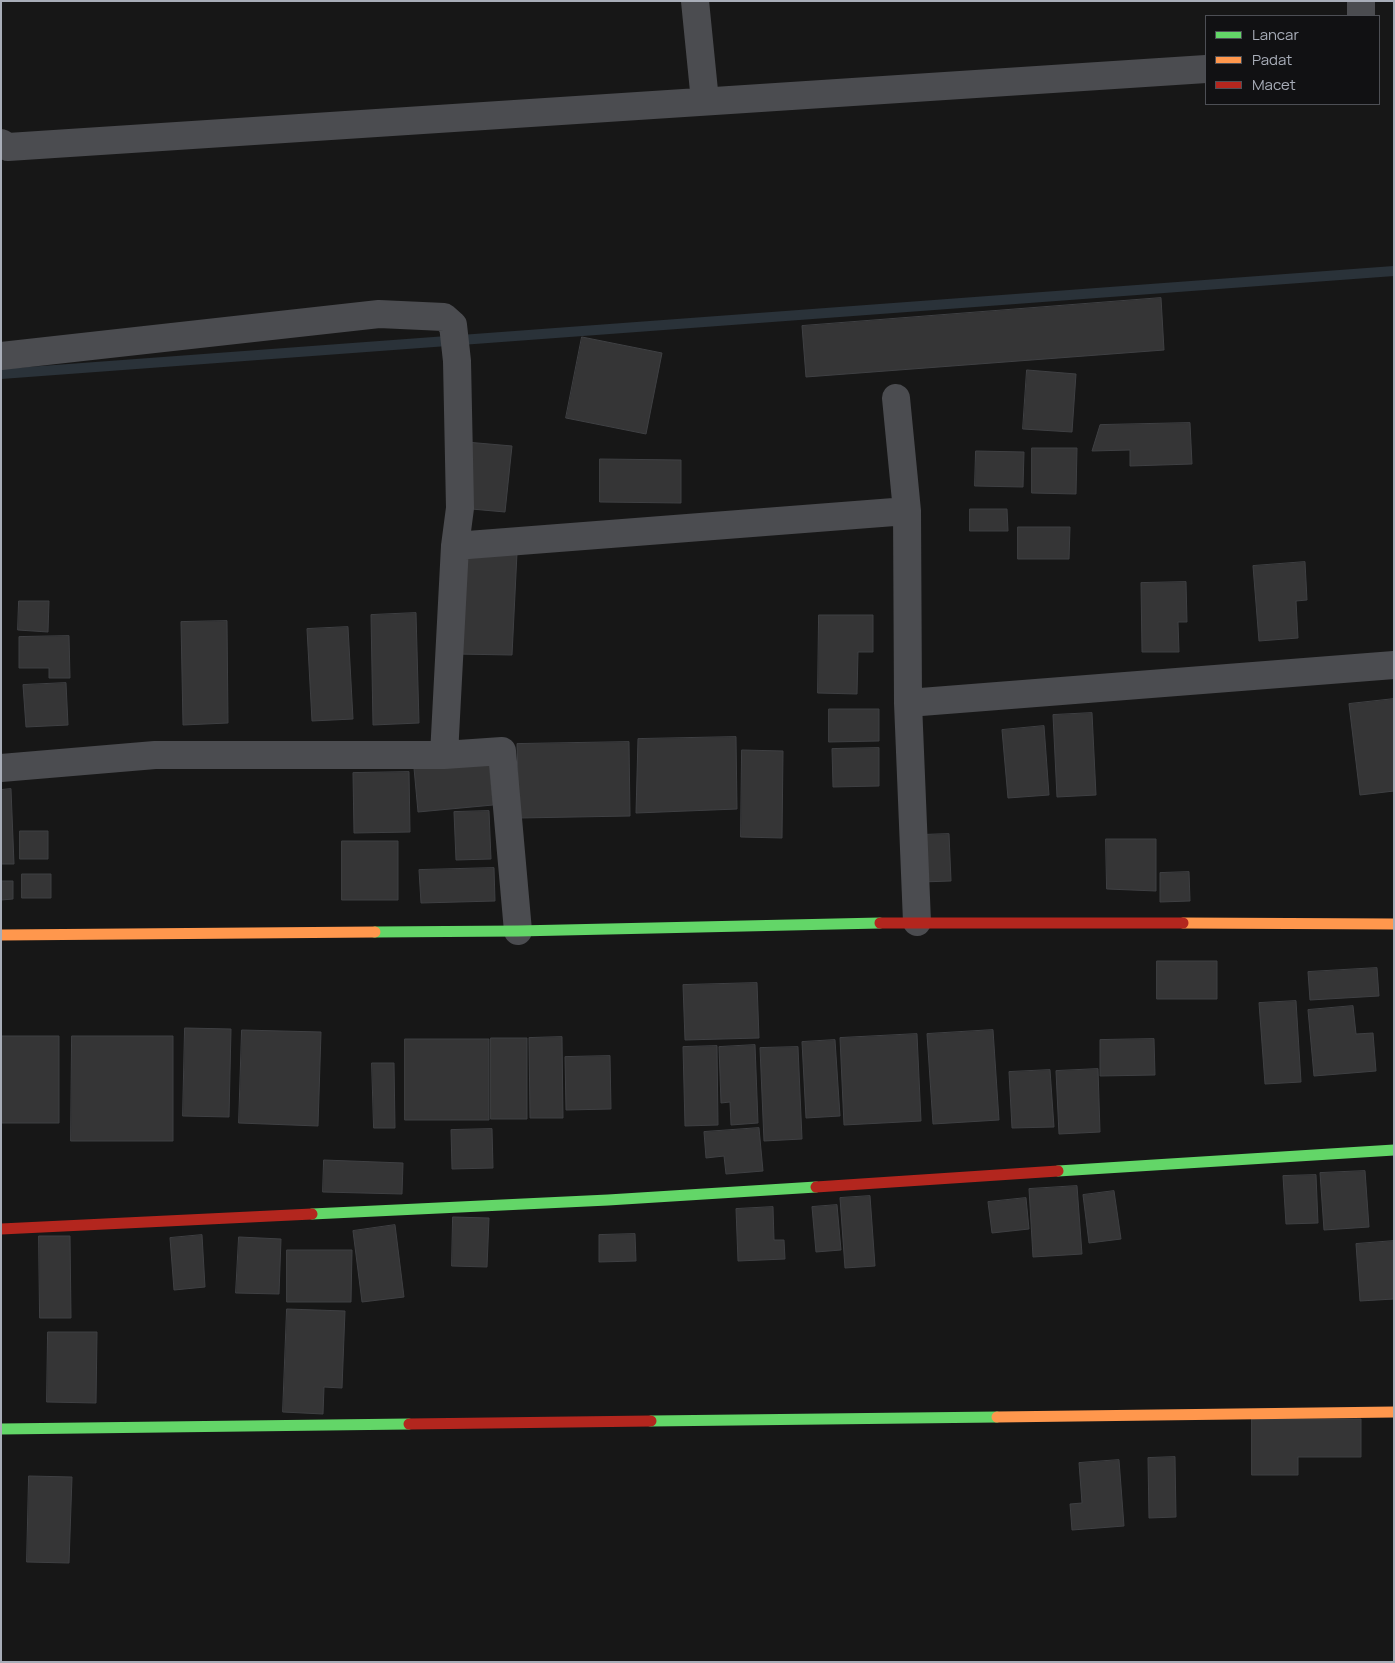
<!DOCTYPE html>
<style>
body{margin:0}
#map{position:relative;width:1395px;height:1663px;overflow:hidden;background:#171717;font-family:Manrope,sans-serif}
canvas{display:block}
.frame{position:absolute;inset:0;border:2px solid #a8adb8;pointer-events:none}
.legend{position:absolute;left:1205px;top:15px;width:175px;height:90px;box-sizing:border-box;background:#111113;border:1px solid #4d4f55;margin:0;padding:6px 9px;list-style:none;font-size:15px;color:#a8adb8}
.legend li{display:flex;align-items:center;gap:10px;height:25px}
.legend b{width:25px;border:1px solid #4d4f55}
</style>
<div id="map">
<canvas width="1395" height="1663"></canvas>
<div class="frame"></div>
<ul class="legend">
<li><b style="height:6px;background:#63d668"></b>Lancar</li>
<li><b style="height:6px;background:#ff974d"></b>Padat</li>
<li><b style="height:6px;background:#b3261e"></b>Macet</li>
</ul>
</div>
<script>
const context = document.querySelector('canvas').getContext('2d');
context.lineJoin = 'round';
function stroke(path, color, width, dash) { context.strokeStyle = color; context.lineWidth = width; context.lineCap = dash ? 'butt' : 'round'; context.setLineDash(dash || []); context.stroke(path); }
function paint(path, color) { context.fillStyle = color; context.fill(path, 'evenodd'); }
stroke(new Path2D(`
 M1,374L1394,271`), '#2a3239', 10);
const building = new Path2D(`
 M1161,298L1164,350L806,377L802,326Z
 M582,337L662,353L646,434L566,418Z
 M1027,370L1076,374L1072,432L1023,429Z
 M1190,423L1192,464L1130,466V450L1092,451L1100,425Z
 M466,442L512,446L505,512L460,508Z
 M1032,448H1077L1076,494L1032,493Z
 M976,451L1024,452L1023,487L975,486Z
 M600,459L681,460V503L600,502Z
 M970,509H1007L1008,531H970Z
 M1018,527H1070L1069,559H1018Z
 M456,553H517L512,655L455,654Z
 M1305,562L1307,600L1296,601L1298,638L1259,641L1253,566Z
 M1186,582L1187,622H1178L1179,652H1142L1141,583Z
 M19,601H49L48,632L18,630Z
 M416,613L419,723L373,725L371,615Z
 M819,615H873V652H858L857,694L818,693Z
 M227,621L228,723L183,725L181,622Z
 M348,627L353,719L312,721L307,629Z
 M69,636L70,678H49V668H19V637Z
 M66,683L68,725L26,727L23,685Z
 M1394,699V791L1360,795L1349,704Z
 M829,709H879V741L829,742Z
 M1092,713L1096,795L1057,797L1053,715Z
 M1044,726L1049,795L1008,798L1002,730Z
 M736,737L737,809L636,813L638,739Z
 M629,742L630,816L519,818L517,744Z
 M879,748V786L833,787L832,749Z
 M742,750L783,751L782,838L741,837Z
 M489,761L493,805L418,812L414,768Z
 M409,772L410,832L354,833L353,773Z
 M11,789L14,864H1V790Z
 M489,811L491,859L456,860L454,812Z
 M20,831H48V859H20Z
 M949,834L951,881L921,882L920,835Z
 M1106,839H1156V891L1107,889Z
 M342,841H398V900H342Z
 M494,868L495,901L421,903L419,870Z
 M1189,872L1190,901L1160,902V873Z
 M22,874H51V898H22Z
 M1,881H13V899L1,900Z
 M1157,961H1217V999H1157Z
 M1377,968L1379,996L1310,1000L1308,972Z
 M757,983L759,1038L685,1040L683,985Z
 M1296,1001L1301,1082L1265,1084L1259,1003Z
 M1353,1006L1356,1034L1373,1033L1376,1071L1314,1076L1308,1010Z
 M185,1028L231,1029L229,1117L183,1116Z
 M242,1030L321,1032L318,1126L239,1123Z
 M993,1030L999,1120L933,1124L927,1034Z
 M917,1034L921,1121L844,1125L840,1038Z
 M1,1036H59V1123H1Z
 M72,1036H173V1141H71Z
 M562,1037L563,1118H530L529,1038Z
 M491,1038H527V1119H491Z
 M405,1039H489V1120H405Z
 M1154,1039L1155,1075L1100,1076V1040Z
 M835,1040L840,1116L806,1118L802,1042Z
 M755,1045L758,1123L731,1125L730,1102L721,1103L719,1047Z
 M717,1046L718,1125L685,1126L683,1047Z
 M798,1047L802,1139L764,1141L760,1048Z
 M610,1056L611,1109L566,1110L565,1057Z
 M372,1063H394L395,1128H374Z
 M1098,1069L1100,1132L1059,1134L1056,1071Z
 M1050,1070L1054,1127L1012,1128L1009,1072Z
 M759,1128L763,1171L726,1174L724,1156L706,1158L704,1132Z
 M492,1129L493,1168L452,1169L451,1130Z
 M324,1160L403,1163L402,1194L323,1192Z
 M1365,1171L1369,1227L1324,1230L1320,1173Z
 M1316,1175L1318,1223L1286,1224L1283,1176Z
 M1077,1186L1082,1254L1033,1257L1029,1189Z
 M1114,1191L1121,1239L1089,1243L1083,1195Z
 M870,1196L875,1266L845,1268L840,1198Z
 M1026,1198L1029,1229L992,1233L988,1202Z
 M837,1205L841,1250L816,1252L812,1207Z
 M773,1207L774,1240H784L785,1259L738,1261L736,1209Z
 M453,1217L489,1218L487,1267L452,1266Z
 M395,1225L404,1297L362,1302L353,1231Z
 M635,1234L636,1261L599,1262V1235Z
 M202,1235L205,1287L174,1290L170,1238Z
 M39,1236H70L71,1318H40Z
 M239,1237L281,1239L279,1294L236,1293Z
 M1394,1241V1299L1360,1301L1356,1244Z
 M287,1250H352L351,1302H287Z
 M287,1309L345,1311L342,1388L324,1387L323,1414L283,1412Z
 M48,1332H97L96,1403L47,1402Z
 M1252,1419H1361V1457H1298V1475H1252Z
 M1175,1457L1176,1517L1149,1518L1148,1458Z
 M1119,1460L1124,1526L1072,1530L1070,1504L1082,1503L1079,1463Z
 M29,1476L72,1477L69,1563L27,1562Z`);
paint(building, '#353536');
stroke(building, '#3f4043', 1);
stroke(new Path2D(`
 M695,1L705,101
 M1361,16V1
 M1,143L8,147L1206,69
 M1,356L379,314L444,317L453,325L457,361L460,508L455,546L444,755
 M907,511L908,703L917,922
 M455,546L907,511L896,398
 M908,703L1394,665
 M1,768L155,755H444L502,751L518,931`), '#4b4c50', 28);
stroke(new Path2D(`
 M375,932L518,931L880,923
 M1058,1171L1394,1150
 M312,1214L608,1200L816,1187
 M651,1421L997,1417
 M1,1429L409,1424`), '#63d668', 11);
stroke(new Path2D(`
 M1183,923L1394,924
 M1,935L375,932
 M997,1417L1394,1412`), '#ff974d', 11);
stroke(new Path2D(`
 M880,923H1183
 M816,1187L1058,1171
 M1,1229L312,1214
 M409,1424L651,1421`), '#b3261e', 11);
</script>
